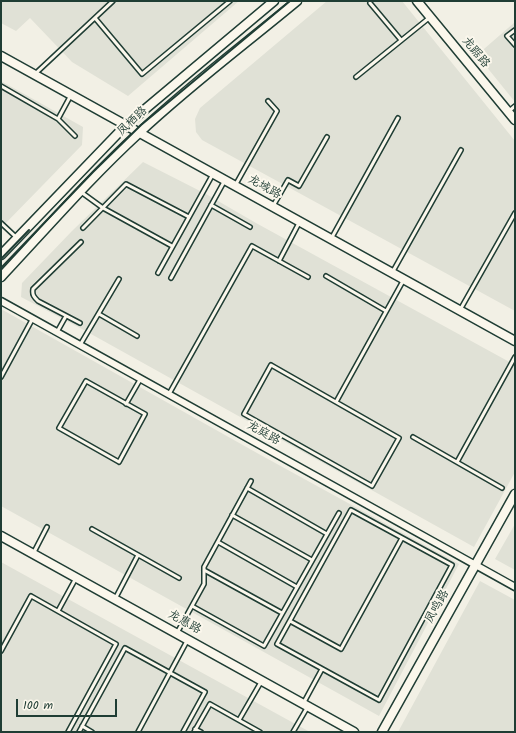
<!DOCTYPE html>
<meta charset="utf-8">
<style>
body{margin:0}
#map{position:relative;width:516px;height:733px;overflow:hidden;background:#f2f0e5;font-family:Kalam,sans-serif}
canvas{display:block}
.frame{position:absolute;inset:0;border:2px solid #1f3d34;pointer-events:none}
.scale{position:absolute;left:16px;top:699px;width:101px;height:18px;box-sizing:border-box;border:2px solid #1f3d34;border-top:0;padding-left:5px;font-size:12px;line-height:14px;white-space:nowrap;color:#1f3d34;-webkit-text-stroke:3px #fbf7ec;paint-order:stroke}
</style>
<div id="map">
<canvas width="516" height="733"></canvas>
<div class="frame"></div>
<div class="scale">100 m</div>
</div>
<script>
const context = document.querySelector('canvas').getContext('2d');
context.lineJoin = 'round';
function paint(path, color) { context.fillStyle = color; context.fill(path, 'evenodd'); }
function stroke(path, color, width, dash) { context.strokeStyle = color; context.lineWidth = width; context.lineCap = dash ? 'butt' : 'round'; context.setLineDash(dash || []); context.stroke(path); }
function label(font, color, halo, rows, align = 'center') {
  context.font = font + ' Kalam,"LXGW WenKai TC",sans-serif'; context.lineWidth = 4; context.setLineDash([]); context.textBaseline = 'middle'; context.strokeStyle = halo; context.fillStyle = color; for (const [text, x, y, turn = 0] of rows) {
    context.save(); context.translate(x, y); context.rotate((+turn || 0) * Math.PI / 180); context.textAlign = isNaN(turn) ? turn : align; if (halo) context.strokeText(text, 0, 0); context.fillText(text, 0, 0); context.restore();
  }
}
paint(new Path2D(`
 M1,1H239L128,96L72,62L30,18L16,31L1,23Z
 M327,1H402L515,141V311L202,140L196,132L195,119L200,108Z
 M515,22V102L477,55Z
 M1,81L83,127L82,145L1,228Z
 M143,162L206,194L256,223L515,365V472L474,547L82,329L21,297L22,283L72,231Z
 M1,309L257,453L459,564L379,716L1,506Z
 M515,524V570L495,559Z
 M1,562L126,631L310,732H1Z
 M480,581L515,600V732H398Z`), '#e0e1d6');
const lane = new Path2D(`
 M370,3L401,40
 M95,18L142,74L230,1
 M515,30L507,36L515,45
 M36,73L113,1
 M356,77L429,18
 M1,86L58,119L75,136
 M509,111L515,106
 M58,119L71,95
 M236,184L277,111L268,101
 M81,192L103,208L172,246
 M211,205L250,227
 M273,206L288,180L299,186L327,137
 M1,223L17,238
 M83,228L126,184L189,217
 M331,239L398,118
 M279,261L299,223
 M158,273L213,174
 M392,273L461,150
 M326,276L386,311
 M171,278L225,180
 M460,310L515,213
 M99,314L137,336
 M80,323L38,301C34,297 32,295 33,289L81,242
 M57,332L66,316
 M80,345L119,279
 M271,365L399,438L372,486L244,414Z
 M1,377L33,318
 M86,381L145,414L119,462L59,428Z
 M169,394L252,246L308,277
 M336,402L403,281
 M126,404L141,378
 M413,437L502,488
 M457,462L515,357
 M247,488L327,534
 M351,510L452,565L379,700L277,644Z
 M232,515L312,560
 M92,529L179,578
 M218,542L297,587
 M33,554L47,527
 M204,570L282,613
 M115,599L138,555
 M192,606L264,646L339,513
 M58,611L76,578
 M290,621L341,649L402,538
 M177,633L204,584V567L251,481
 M1,651L31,596L116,644L68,732
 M303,704L322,669
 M239,720L261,682
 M82,726L92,732
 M195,729L201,732
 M79,732L125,648L205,692L183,732
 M138,732L187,641
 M194,732L210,704L260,732
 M293,732L307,708`);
const street = new Path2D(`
 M1,301L515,587`);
const secondary = new Path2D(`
 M417,1L515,120
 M1,56L515,341
 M1,255L125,126L274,1
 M1,277C46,229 90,178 139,133C189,86 244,45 297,1
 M1,536L354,732
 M382,732L515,494`);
stroke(lane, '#1f3d34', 6);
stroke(street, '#1f3d34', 9);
stroke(secondary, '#1f3d34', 11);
stroke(lane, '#fbf7ec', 3);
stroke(street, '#fbf7ec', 6);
stroke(secondary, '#fbf7ec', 8);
stroke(new Path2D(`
 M1,259L29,230
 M1,268L93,172L141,125L290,1`), '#1f3d34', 2);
label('12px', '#1f3d34', '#fbf7ec', [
 ["龙踞路",475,53,50],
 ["凤栖路",133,122,-43],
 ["龙域路",264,188,29],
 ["龙庭路",263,434,29],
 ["凤鸣路",438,607,-61],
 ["龙惠路",184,623,29]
]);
</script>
